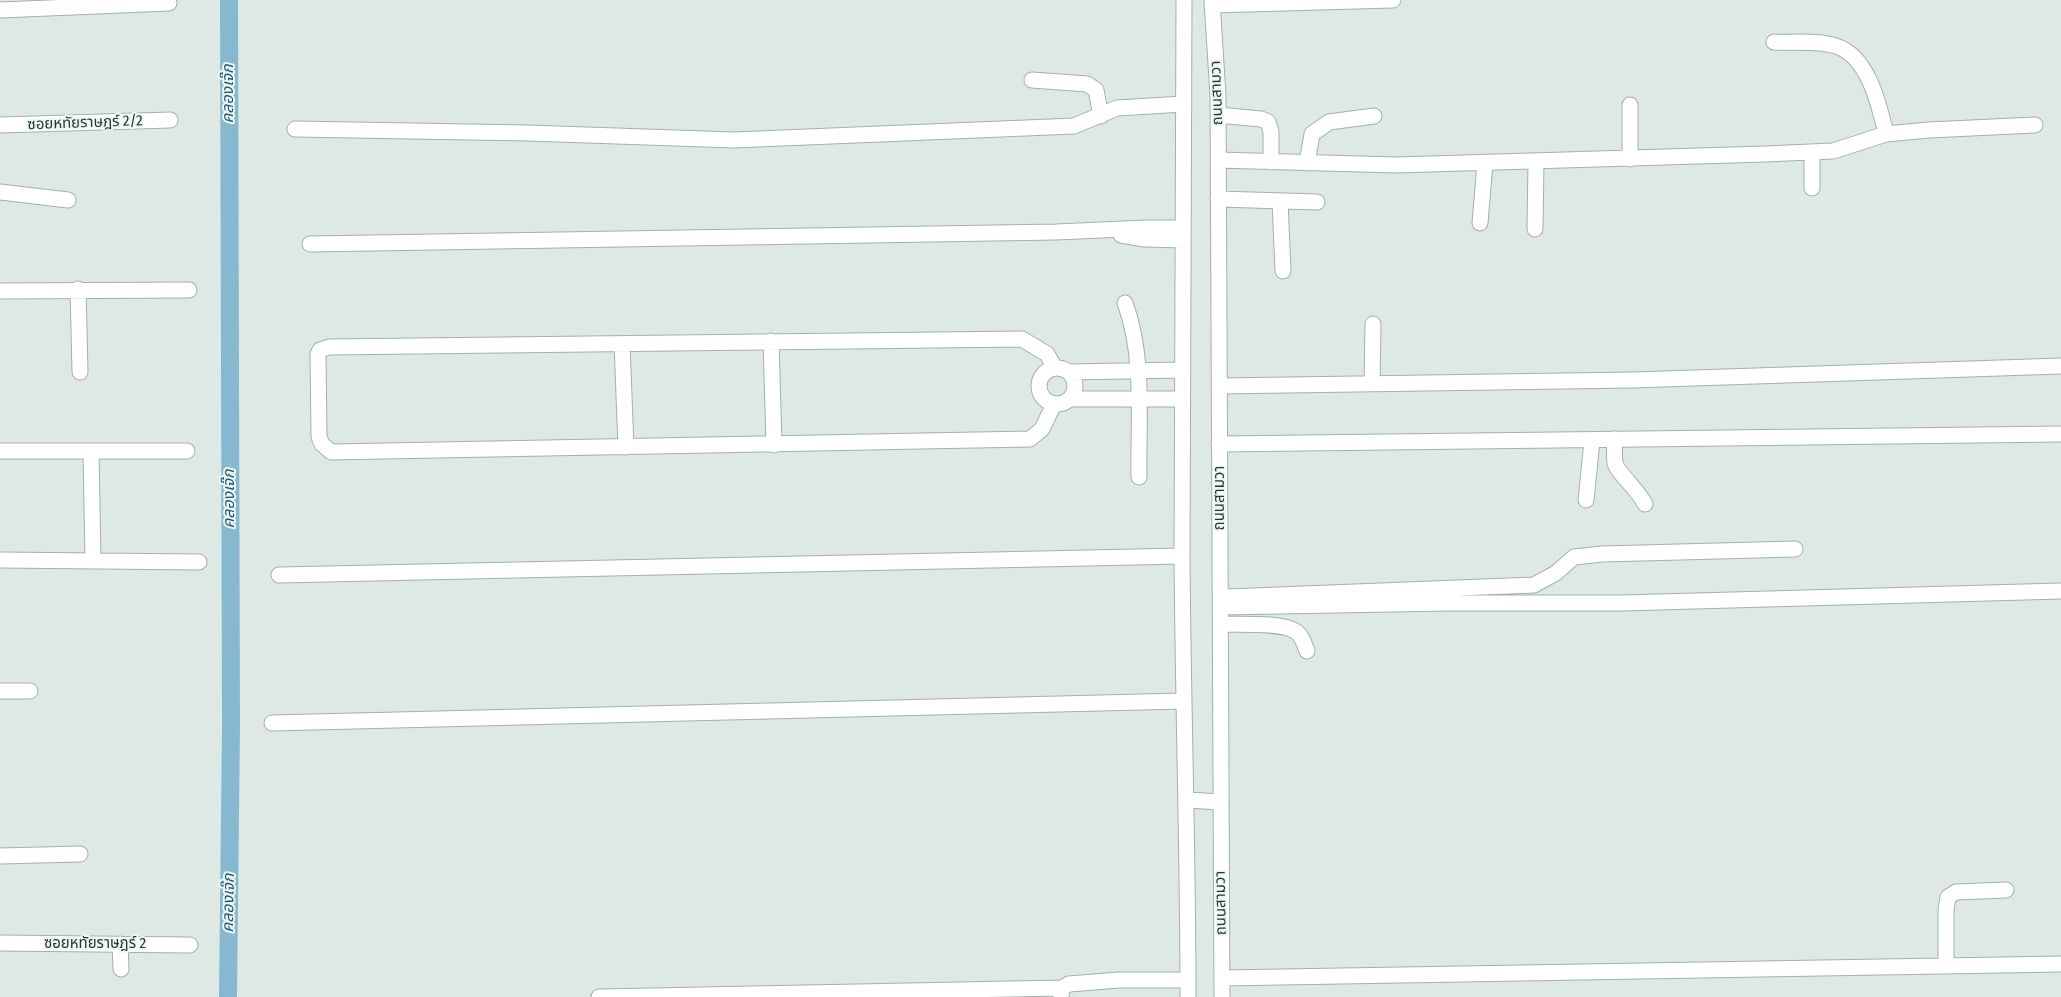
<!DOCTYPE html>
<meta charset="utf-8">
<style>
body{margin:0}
canvas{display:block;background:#dee9e6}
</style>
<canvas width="2061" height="997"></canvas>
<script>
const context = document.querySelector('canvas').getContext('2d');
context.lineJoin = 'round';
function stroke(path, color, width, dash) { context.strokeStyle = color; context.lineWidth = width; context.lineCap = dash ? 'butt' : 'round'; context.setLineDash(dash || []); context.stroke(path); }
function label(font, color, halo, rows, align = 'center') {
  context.font = font + ' "Fira Sans Condensed","Noto Sans Thai",sans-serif'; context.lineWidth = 4; context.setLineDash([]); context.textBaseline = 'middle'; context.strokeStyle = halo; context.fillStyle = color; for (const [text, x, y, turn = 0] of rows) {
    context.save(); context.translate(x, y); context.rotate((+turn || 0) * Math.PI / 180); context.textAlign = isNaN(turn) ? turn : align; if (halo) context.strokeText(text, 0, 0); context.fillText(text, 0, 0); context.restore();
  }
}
stroke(new Path2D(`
 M228,997L231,725L229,0`), '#86b9cf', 18);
const minor = new Path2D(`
 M1184,0C1185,185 1181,371 1182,556C1183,703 1188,850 1188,997
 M1212,0L1218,96L1222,997
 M1212,5L1393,0
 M0,10L169,3
 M1774,42C1793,43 1818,40 1836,46C1868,56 1879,104 1886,134
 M1032,80L1087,84L1096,90L1101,116
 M1630,105V159
 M1218,115L1261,119L1268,122L1271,132V162
 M0,125L170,120
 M295,129L528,133L734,140L1074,126L1117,108L1184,104
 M1812,152V188
 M1218,160L1396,165L1765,154L1833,151L1886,134L1929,130L2035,125
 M1307,163L1312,134L1329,122L1374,116
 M0,192L68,200
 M1218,199L1317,202
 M1280,201L1283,271
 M1480,223L1485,163
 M1535,229L1536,162
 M1121,235L1145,239L1183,240
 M310,244L1056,232L1146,228H1183
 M78,289L80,372
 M0,291L189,290
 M1125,303C1145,357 1138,421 1139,477
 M771,341L774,445
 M622,344L626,447
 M1039 386a18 18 0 1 1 36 0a18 18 0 1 1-36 0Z
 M1069,372L1182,370
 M1372,384L1373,324
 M1219,386L1633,380L2061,366
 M1070,399H1182
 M1054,404L1042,429L1030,439L331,452L322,444L319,437L318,354L320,350L329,347L1022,339L1047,354L1055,368
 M1614,439C1615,447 1614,455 1615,463C1617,472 1639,491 1645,504
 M1219,444L2061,434
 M0,451H187
 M91,451L93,561
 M1586,500L1592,441
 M0,560L199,562
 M279,575L1182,556
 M1227,597L1534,585L1556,573L1574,557L1602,554L1795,549
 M1221,607L1450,603H1622L2061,591
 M1221,624C1239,625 1280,622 1295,631C1302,635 1304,643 1307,651
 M0,691H30
 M272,723L1183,701
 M1188,800L1220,802
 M0,856L80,854
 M0,943L190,945
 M120,944L121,969
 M1946,966V910L1948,897L1956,892L2006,890
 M1222,978L2061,964
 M599,997L1062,988
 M1061,997L1062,988L1069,984L1119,980H1188`);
stroke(minor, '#a1b1ae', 17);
stroke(minor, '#fff', 15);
label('15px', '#203936', '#eef6f3', [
 ["ถนนสามวา",1217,93,-92],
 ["ซอยหทัยราษฎร์ 2/2",85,123,-2],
 ["ถนนสามวา",1220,498,-90],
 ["ถนนสามวา",1221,903,-91],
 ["ซอยหทัยราษฎร์ 2",95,944]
]);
label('italic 16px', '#1c5773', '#eef6f3', [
 ["คลองเจ๊ก",229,94,-90],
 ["คลองเจ๊ก",230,499,-90],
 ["คลองเจ๊ก",229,903,-89]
]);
</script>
